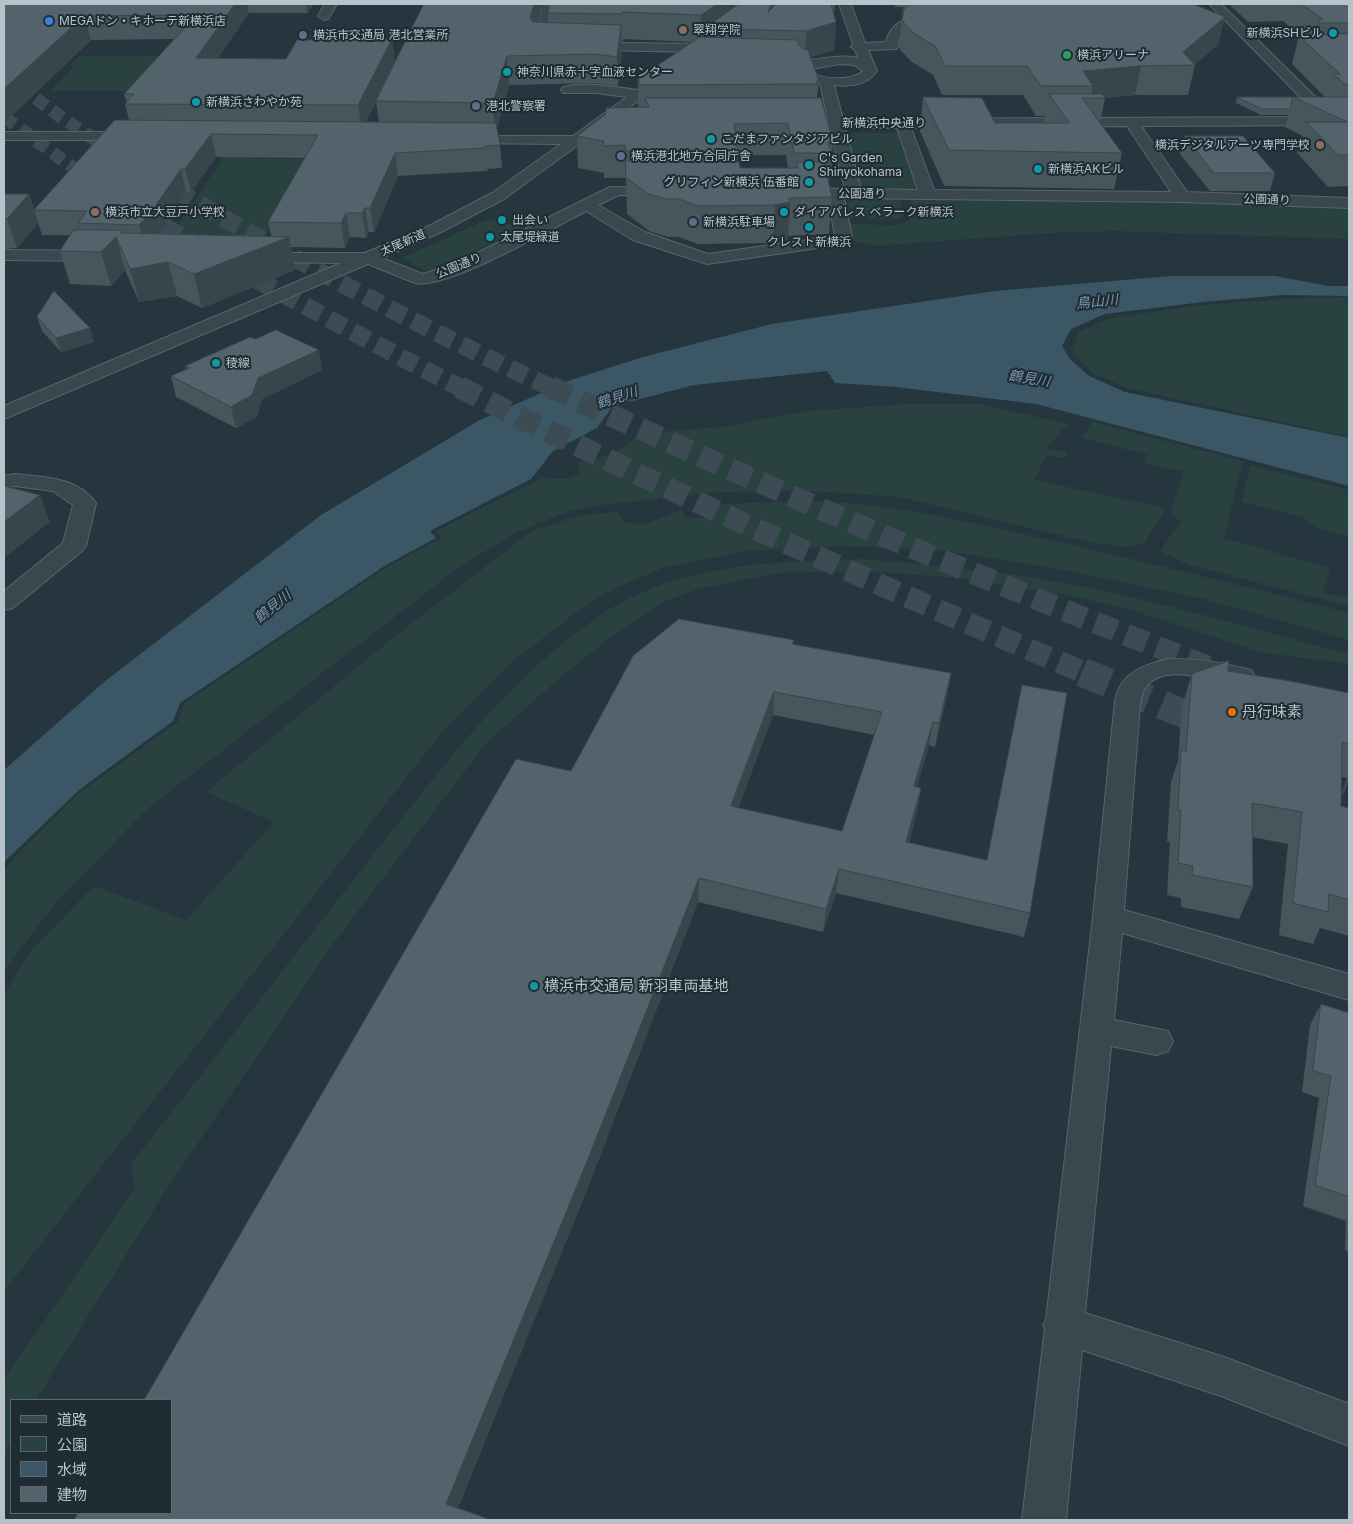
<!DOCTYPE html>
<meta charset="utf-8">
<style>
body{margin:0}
#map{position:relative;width:1353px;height:1524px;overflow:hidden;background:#26363f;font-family:Inter,"Noto Sans JP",sans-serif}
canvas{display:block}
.frame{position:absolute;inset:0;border:5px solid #b7c2ca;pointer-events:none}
.legend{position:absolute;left:10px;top:1399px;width:162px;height:115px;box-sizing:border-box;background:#1f2c34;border:1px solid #5c6870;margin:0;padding:6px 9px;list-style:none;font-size:15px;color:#b7c2ca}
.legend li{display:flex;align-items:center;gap:10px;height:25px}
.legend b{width:25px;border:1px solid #5c6870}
</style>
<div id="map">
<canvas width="1353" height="1524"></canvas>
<div class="frame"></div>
<ul class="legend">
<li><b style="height:6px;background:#3a474f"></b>道路</li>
<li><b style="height:14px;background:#29423f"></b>公園</li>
<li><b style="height:14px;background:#3b5665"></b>水域</li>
<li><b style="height:14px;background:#52636c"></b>建物</li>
</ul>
</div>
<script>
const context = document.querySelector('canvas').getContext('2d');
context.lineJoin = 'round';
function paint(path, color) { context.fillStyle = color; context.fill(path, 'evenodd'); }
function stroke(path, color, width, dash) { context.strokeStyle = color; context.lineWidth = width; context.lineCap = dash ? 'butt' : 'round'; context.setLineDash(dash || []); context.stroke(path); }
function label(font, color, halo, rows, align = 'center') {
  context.font = font + ' Inter,"Noto Sans JP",sans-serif'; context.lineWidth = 4; context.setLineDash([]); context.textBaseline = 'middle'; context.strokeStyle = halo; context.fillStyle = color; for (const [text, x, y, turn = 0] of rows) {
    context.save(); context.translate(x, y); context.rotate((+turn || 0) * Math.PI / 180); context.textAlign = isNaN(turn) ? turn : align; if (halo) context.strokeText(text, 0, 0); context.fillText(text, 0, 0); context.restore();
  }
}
paint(new Path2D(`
 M79,56H162L142,91H50L73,68L69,66Z
 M845,133H899L917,188L906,190L861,188Z
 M242,143L252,159H328L287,194L257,252H161L222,159V144Z
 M847,197L895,198L901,201L902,216L898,219L851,218Z
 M910,199L1208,202L1349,207V239L1113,231L1051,233L873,246L853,241L849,224L894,225L905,223L913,215Z
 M489,219L524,227L439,270H424L402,258Z
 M1349,297V437L1127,388L1094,374L1072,353L1079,332L1107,319L1192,306L1280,299Z
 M908,404H980L1068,424L1046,448L1067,452L1065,458L1046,456L1034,480L1166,508L1144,544L1124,547L1089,542L899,497L813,491L720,492L593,506L564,513L517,532L459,567L146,810L56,903L4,970V869L10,862L78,794L178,722L185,703L390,565L442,538L436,531L542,478L568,479L580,473L578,463L613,454L634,439L668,431L721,427L807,411Z
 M1092,422L1243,461L1224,538L1330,568L1323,593L1349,598V606L1189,565L1160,551L1181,521L1170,514L1184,472L1144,463L1148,455L1082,438Z
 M1250,465L1349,490V536L1318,529L1305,518L1242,502Z
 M811,501C886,503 959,520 1032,536C1138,560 1244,586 1349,613V640L1204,599L1058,569L946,551L841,546L748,551L662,568L616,588L590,602L513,661L442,732L4,1291V995L29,953L94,886L186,920L274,822L206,792L395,636L532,531L581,515L618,512L624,522L643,525L682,510L685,518H705L719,504Z
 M863,559C932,565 1002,571 1070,584C1164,602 1257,630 1349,654V664L1260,652L1131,610L1067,595L959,578L866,571L779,573L701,588L664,602L607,640L560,678L487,742L329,949L163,1195L36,1400H11V1441L4,1453V1380L135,1188L131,1164C210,1064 288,964 366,864C427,787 485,707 562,644C579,631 596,617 615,606C690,563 779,561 863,559Z`), '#29423f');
paint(new Path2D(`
 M1171,276H1275L1328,286H1349V296L1283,295L1203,302L1105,314L1071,329L1062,346L1070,359L1089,376L1125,392L1349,438V486L1036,404L896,387L835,383L827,371L694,385L613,406L597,428L553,451L531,479L430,531L436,538L386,565L180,703L173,721L79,790L4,862V770L104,682L321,515L478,421L568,381L643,357L772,324L995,291Z`), '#3b5665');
stroke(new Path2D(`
 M4,74L62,118L115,153
 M4,117L75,169`), '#3c4b54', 13, [13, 7]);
stroke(new Path2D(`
 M73,168C140,214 210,254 281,293C341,325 400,358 461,388
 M153,177C283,254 415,325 552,388`), '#3c4b54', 18, [18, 9]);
stroke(new Path2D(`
 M459,387C664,490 874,584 1085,673
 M550,387C770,490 995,585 1222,672`), '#3c4b54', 22, [22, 11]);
stroke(new Path2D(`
 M1082,672L1216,727
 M1307,763L1349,780`), '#3c4b54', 29, [29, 14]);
const minor = new Path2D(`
 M325,4H337L328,19L324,20L318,16Z
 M543,4H555L547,42L703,44L709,48L703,52L536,49L534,46Z
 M839,4H851L865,43L886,42C888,33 895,23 905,20L911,24L900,36L897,49L868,50L877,71C867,85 850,87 834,85L843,119L1320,117L1209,4H1221L1336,117H1349V125L1141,126L1187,192L1349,198V208L1182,202L844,198L852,237L846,244L707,264L633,240L586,211C554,228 446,290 415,283L368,264L4,419V406L341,263L255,262L249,261L246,257L249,253H365L429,226L492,193L561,144L463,143L458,142L456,139L458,136H573L627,97L596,93H563L561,90L563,87C587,81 613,87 637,90L663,71H673L675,74L504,199L441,232L382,258L423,274L459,262L610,187L670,188L672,191L670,194L664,196L619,195L598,205L645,232L708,254L835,236L828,198L788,196L786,193L788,190L794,188L845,189L830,128H792L787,127L785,124L787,121L792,120H828L820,83L800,77L797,70L775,68L768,64C773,58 780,60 787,61C811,63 834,53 858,58L855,50L851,47L853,44ZM840,64L854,65L863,71C852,81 819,81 810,69ZM1127,126L1171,192L934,190L911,128ZM845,128H897L918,190L861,189Z
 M4,132H137L142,133L144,136L142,139L137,140H4Z
 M4,250L100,251L106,252L108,256L106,260L100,261L4,260Z
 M15,474C44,477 78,477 96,503L86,546L82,551L13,608L4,610V591L63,543L73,505L53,491L15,486L4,488V476Z
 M1168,659C1196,658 1224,663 1251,670L1255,676L1251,682C1223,689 1164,656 1144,690C1140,697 1140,709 1139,717L1124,910L1349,974V1000L1122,933L1114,1020L1168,1031L1173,1041L1168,1051L1156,1055L1111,1046L1085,1313L1221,1356L1349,1404V1446L1221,1396L1082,1350L1066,1520H1022L1045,1328L1043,1325L1046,1320L1093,917L1115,701C1120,673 1143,665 1168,659Z`);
stroke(minor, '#58656d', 2);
paint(minor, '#3a474f');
paint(new Path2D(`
 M4,4H314L307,13H249L218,58L286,59L392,39L395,63L424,4H543L538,22L548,23V13L550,4H835L834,15L836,22L834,50L811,57L819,81L817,98L833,142L831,175H830L829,184L832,197L829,234L788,236V240L773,243L698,244L679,237H668L649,231L627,214L626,178H604V173L578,168L577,136L638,107V79L693,42L623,39V41H621L622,53L618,86L596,83L509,85L497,128L500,145L502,168L487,169L488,171L398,176L374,232H369L366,238L350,237L345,248L291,247L295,270L202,308L177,296L139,302L125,270L111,286L70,284L60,251L70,235H42L34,210L129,120L125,104L127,103L124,94L174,39L91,40L4,123ZM376,102L379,122H366ZM738,155H786L788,168H740L737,162ZM216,157L305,158L268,222L271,236L159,234L186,192H191Z
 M895,4H1193L1225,17L1218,44L1195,65L1188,95H1135L1105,98L1100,123L1122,153L1114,189L944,186L920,131L923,97L995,123H1044L1045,116H1036L1023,95H942L933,75L912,62L901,51L899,47L903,7H895Z
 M1229,4H1349V186L1328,187L1297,153L1303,136L1285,127L1288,115H1261L1236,103L1237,97H1325L1292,64L1299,36H1301L1283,21L1248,22Z
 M1185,136L1275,173L1270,191H1210L1180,154Z
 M4,194H29L38,223L17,248L4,249Z
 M37,317L94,342L61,352L42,331Z
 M185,366L322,370L262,399L257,417L236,428L176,397L171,376L186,369Z
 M794,640L793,645L951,673L947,696L935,747L929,745L917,787L921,788L917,811L909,843L1030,913L1024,937L836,893L823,932L698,902L588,1187L458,1508L489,1519V1520H74L571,771ZM773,715L875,735L842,831L738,808Z
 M1228,671L1349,693V779L1342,777L1341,806L1349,808V936L1320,928L1313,944L1279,935L1288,844L1252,837L1253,887L1239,919L1181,907V898L1167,895L1170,842H1167L1171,782L1178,761L1182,706L1192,674Z
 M1321,1004L1347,1013L1349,1009V1252L1345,1250L1346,1221L1303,1206L1319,1098L1302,1092L1310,1025Z`), '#47555d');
paint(new Path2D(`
 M235,4H247L249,13L201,83L196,58Z
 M306,4H314L307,13Z
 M534,4H543L532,46L530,18Z
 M717,4H755L720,25L711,24V35L700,42L701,15Z
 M771,4H778L768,12Z
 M84,16L91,40L4,123V89Z
 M1225,17L1218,44L1195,65L1183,52Z
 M836,22L834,50L805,59L806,31Z
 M621,25L622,53L618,86L617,57Z
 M392,39L395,64L376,101V102L362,131L358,105Z
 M507,56L509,85L495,133L493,103Z
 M1141,66L1135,95L1103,98H1091L1093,86L1083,71Z
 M211,134L216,157L191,192L185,169Z
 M395,153L398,176L374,232L370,208Z
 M181,169L186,192L157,237L145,249L139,225Z
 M29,194L38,223L17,248L7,219Z
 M790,202L788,240L773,243L775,205Z
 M365,208L369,232L366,238L362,213Z
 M346,213L350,237L345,248L341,223Z
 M116,237L125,270L111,286L101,252Z
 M289,237L295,270L202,308L194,274Z
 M168,262L177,296L139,302L130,269Z
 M90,328L94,342L61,352L56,338Z
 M319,350L322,370L262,399L257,417L236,428L231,407L258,378Z
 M40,495L50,522L4,558V522Z
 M951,673L947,696L935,747L939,723Z
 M774,692L773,715L730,830L731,806Z
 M933,722L929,745L910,810L914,786Z
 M921,788L917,811L903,866L906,842Z
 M839,869L836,893L823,932L826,909Z
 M699,878L698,902L588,1187L453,1520L446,1504Z`), '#39454c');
const building = new Path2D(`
 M4,4H235L196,58L286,59L297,40L392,39L358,105L125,104L134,94H124L193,19H179L182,15L84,16L4,89Z
 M424,4H534L530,18L533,22L621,25L617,57L595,54L507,56L493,103L376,101Z
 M550,4H717L701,15L622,12V14L548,13Z
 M739,4H771L768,12L776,4H831L836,22L806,31L715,29L720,25L711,24Z
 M910,4H1193L1225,17L1183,52L1195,65L1141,66L1083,71L1093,86H1041L1027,66H945L936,47L915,34L904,23L902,19L904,10Z
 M1302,4H1349V23H1317L1322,19Z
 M1349,34V85H1346L1333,74H1340L1299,36Z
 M700,37L797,40L801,48L808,50L819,81H816L818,84L640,85L638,79Z
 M1049,94H1102L1105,98H1082L1122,153L949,150L923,97L982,98L995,123H1069Z
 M1237,97H1293L1290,109H1262Z
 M1294,97H1349V155H1338L1306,122H1347Z
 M645,98H821L833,142H828L831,153H794L788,123L734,124L738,152L626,151L625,145L603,146L604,141L577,136L606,114V108L649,107Z
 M115,120L496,123L500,145L485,146L486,148L395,153L370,208H365L362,213H346L341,223L268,222L318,135L211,134L185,169H181L151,212L139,225L78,223L87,211L34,210Z
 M1185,136H1243L1275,173H1214Z
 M626,161L739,162L740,168H798L797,162H824L832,197L789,198L790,202L775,205L698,206L679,199H668L648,194L626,177Z
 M4,194H29L7,219H4Z
 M74,230H123L120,233L289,237L194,274L168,262L130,269L116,237L101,252L60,251Z
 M54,291L90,328L56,338L37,317Z
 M276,330L319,350L258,378L252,395L231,407L171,376L190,368L185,366L250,337L255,339Z
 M4,486L40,495L4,522Z
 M679,619L794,640L792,644L951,673L939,723L933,722L914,786L921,788L906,842L987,860L1022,685L1067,693L1030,913L839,869L826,909L699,878L586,1164L446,1504L489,1519L488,1520H74L78,1513H171V1400H144L516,759L571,771L633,656ZM774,692L882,712L842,831L731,806Z
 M1229,661L1228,671L1290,681L1349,693V744L1342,742L1341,806L1349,808V900L1329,894L1328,912L1293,903L1302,812L1252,803L1253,887L1192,875L1193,866L1178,863L1181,810H1178L1181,750L1186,751L1192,674Z
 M1321,1004L1349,1013V1197L1315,1185L1331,1076L1313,1071Z`);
paint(building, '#52636c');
stroke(building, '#39454c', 1);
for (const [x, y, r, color] of [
 [49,21,5,"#3f7fe0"],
 [683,30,5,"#8d6e63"],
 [1333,33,5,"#0f9aa8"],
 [303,35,5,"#5c6f8a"],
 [1067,55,5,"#2e9e5b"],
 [507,72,5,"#0f9aa8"],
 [196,102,5,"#0f9aa8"],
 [476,106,5,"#5c6f8a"],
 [711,139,5,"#0f9aa8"],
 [1320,145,5,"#8d6e63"],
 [621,156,5,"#5c6f8a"],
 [809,165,5,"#0f9aa8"],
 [1038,169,5,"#0f9aa8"],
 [809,182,5,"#0f9aa8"],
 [95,212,5,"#8d6e63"],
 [784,212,5,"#0f9aa8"],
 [502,220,5,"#0f9aa8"],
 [693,222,5,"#5c6f8a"],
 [809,227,5,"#0f9aa8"],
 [490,237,5,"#0f9aa8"],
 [216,363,5,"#0f9aa8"],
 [1232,712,5,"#e8710a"],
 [534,986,5,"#0f9aa8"]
]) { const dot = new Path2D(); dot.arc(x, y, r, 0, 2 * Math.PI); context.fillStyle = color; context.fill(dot); stroke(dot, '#1f2c34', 2); }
label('12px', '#b7c2ca', '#1f2c34', [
 ["MEGAドン・キホーテ新横浜店",59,21],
 ["翠翔学院",693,30],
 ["新横浜SHビル",1323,33,"right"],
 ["横浜市交通局 港北営業所",313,35],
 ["横浜アリーナ",1077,55],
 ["神奈川県赤十字血液センター",517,72],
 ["新横浜さわやか苑",206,102],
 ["港北警察署",486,106],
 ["こだまファンタジアビル",721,139],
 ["横浜デジタルアーツ専門学校",1310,145,"right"],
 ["横浜港北地方合同庁舎",631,156],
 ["C's Garden",819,158],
 ["Shinyokohama",819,172],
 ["新横浜AKビル",1048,169],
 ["グリフィン新横浜 伍番館",799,182,"right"],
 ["横浜市立大豆戸小学校",105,212],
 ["ダイアパレス ベラーク新横浜",794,212],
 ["出会い",512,220],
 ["新横浜駐車場",703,222],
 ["太尾堤緑道",500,237],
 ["クレスト新横浜",809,242,"center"],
 ["稜線",226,363]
], 'left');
label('12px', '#b7c2ca', '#1f2c34', [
 ["新横浜中央通り",884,123],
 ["公園通り",862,194,1],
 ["公園通り",1267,200,2],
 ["太尾新道",403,243,-24],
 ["公園通り",459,266,-22]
]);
label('italic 14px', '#7999ab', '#1f2c34', [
 ["鳥山川",1097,302,-6],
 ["鶴見川",1029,379,9],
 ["鶴見川",617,398,-18],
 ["鶴見川",273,607,-39]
]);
label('15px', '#b7c2ca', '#1f2c34', [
 ["丹行味素",1242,712],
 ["横浜市交通局 新羽車両基地",544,986]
], 'left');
</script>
